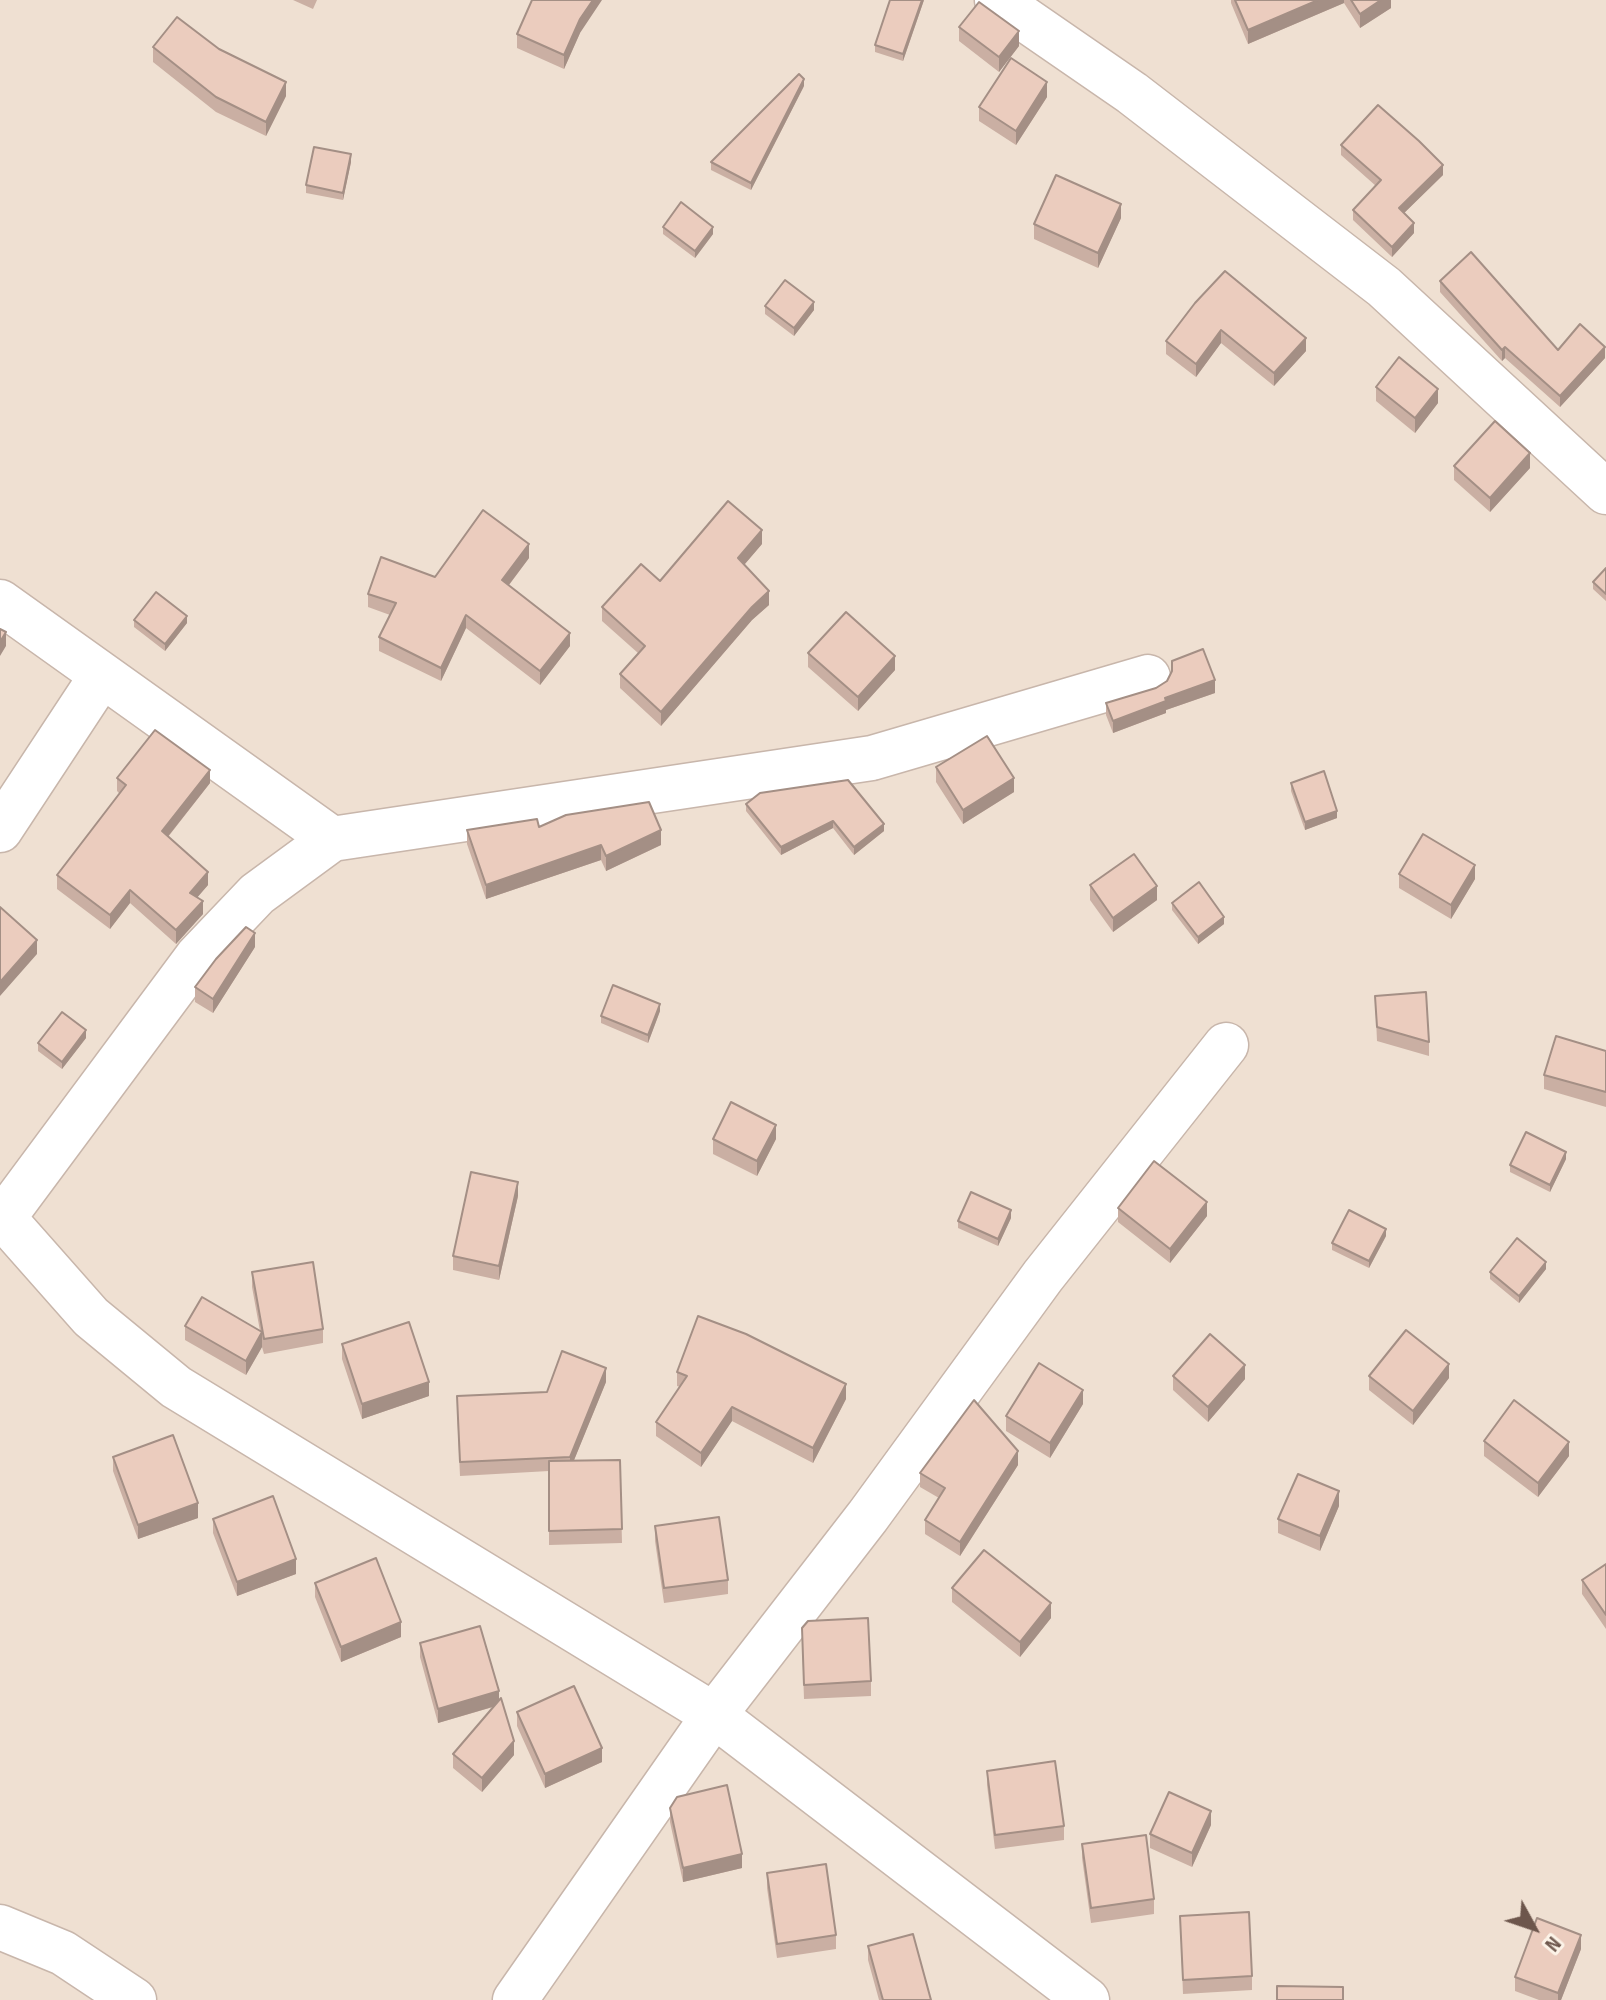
<!DOCTYPE html>
<style>
body{margin:0}
#map{position:relative;width:1606px;height:2000px;overflow:hidden;background:#f9efe3;font-family:"Sofia Sans Condensed",sans-serif}
canvas{display:block}
.north{position:absolute;left:1494px;top:1888px;width:80px;height:80px;-webkit-text-stroke:6px #fcf3e8;paint-order:stroke;rotate:130deg;font-size:22px;font-weight:700;line-height:32px;text-align:center;color:#6d564c}
.north::after{content:'';display:block;margin:auto;width:28px;height:36px;background:#6d564c;clip-path:polygon(50% 0,100% 100%,50% 72%,0 100%)}
</style>
<div id="map">
<canvas width="1606" height="2000"></canvas>
<div class="north">N</div>
</div>
<script>
const context = document.querySelector('canvas').getContext('2d');
context.lineJoin = 'round';
function paint(path, color) { context.fillStyle = color; context.fill(path, 'evenodd'); }
function stroke(path, color, width, dash) { context.strokeStyle = color; context.lineWidth = width; context.lineCap = dash ? 'butt' : 'round'; context.setLineDash(dash || []); context.stroke(path); }
paint(new Path2D(`
 M0,0H1606V2000H0Z`), '#efe0d2');
const street = new Path2D(`
 M997,0L1132,93L1384,287L1606,492
 M0,602L332,839
 M0,830L102,675
 M0,1214L91,1317L176,1387L714,1715L1087,2000
 M4,1217L197,957L257,894L332,839L872,758L1148,677
 M0,1927L63,1953L134,2000
 M515,2000L714,1715L868,1516L1043,1276L1226,1045`);
stroke(street, '#c8b6ab', 47);
stroke(street, '#fff', 44);
paint(new Path2D(`
 M293,0H317L313,9Z
 M924,0L903,61L875,52V45Z
 M1231,0H1391V8L1360,28L1344,3L1248,44L1231,3Z
 M959,27L1019,46L999,72L959,41Z
 M580,33L564,69L517,48V34Z
 M153,47L219,49L286,96L266,136L216,112L153,62Z
 M804,86L751,190L711,170V162Z
 M1047,97L1016,145L979,121V107Z
 M1341,145L1443,175L1404,213L1414,233L1392,257L1353,220V210L1376,186L1341,155Z
 M351,162L343,200L306,193V185Z
 M1121,218L1098,268L1034,239V224Z
 M663,227L713,234L695,258L663,234Z
 M1440,281L1558,350L1605,358L1560,407L1505,358L1502,361L1440,292Z
 M1195,303L1306,351L1274,386L1221,343L1196,377L1166,354V341Z
 M765,306L814,310L794,336L765,314Z
 M1376,387L1438,403L1415,433L1376,401Z
 M1454,466L1530,468L1490,512L1454,480Z
 M762,544L744,565L769,605L752,620L661,726L620,688V674L638,653L602,621V607L660,581Z
 M529,558L509,585L570,646L540,685L466,628L441,681L379,651V637L390,615L368,607V594L435,577Z
 M1606,568V601L1593,589V582Z
 M134,620L187,623L165,651L134,627Z
 M808,653L895,670L858,711L808,667Z
 M1215,693L1166,710V713L1113,733L1106,715V703Z
 M936,767L1014,792L963,824L936,782Z
 M117,778L210,783L168,837L208,885L197,897L203,914L176,944L130,903L110,929L57,889V875L120,794L117,791Z
 M1291,783L1337,818L1305,830L1291,791Z
 M746,804L884,831L854,855L833,828L781,855L746,811Z
 M539,827L661,845L606,871L601,860L486,899L467,844V830Z
 M1399,874L1475,879L1451,919L1399,888Z
 M1090,885L1157,900L1113,932L1090,900Z
 M1172,903L1224,924L1198,944L1172,910Z
 M255,947L213,1013L195,1002V987Z
 M1375,996L1429,1042V1056L1377,1041Z
 M660,1011L648,1043L601,1023V1016Z
 M86,1038L62,1069L38,1051V1043Z
 M1606,1051V1107L1544,1089V1075Z
 M713,1139H776L757,1176L713,1154Z
 M1566,1159L1550,1192L1510,1172V1165Z
 M518,1196L499,1280L453,1270V1256Z
 M1118,1208L1207,1216L1170,1263L1118,1222Z
 M1011,1218L998,1246L958,1228V1221Z
 M1386,1236L1369,1268L1332,1250V1243Z
 M1546,1269L1519,1303L1490,1279V1272Z
 M252,1272L323,1329V1343L264,1354L262,1347L246,1375L185,1340V1326L260,1331L252,1287Z
 M342,1344L429,1396L362,1419L342,1359Z
 M677,1372L846,1399L813,1463L732,1421L701,1467L656,1436V1422L680,1387L677,1386Z
 M1173,1376L1245,1379L1208,1422L1173,1390Z
 M1369,1376L1449,1378L1413,1425L1369,1390Z
 M606,1382L574,1460H620L622,1543L549,1545V1471L460,1476L457,1409Z
 M1083,1404L1050,1458L1006,1431V1416Z
 M1484,1441L1569,1456L1538,1497L1484,1456Z
 M113,1457L198,1518L138,1539L113,1471Z
 M1018,1465L960,1556L925,1534V1520L939,1498L920,1487V1473Z
 M1339,1506L1320,1551L1278,1533V1519Z
 M213,1519L296,1574L237,1596L213,1533Z
 M655,1526L728,1580V1594L664,1603L655,1541Z
 M1606,1564V1629L1582,1594V1580Z
 M315,1583L401,1637L341,1662L315,1597Z
 M952,1588L1051,1618L1020,1657L952,1602Z
 M802,1642L871,1681V1696L804,1699Z
 M420,1643L499,1701L514,1755L482,1792L453,1768V1754L493,1707L438,1723L420,1657Z
 M517,1712L602,1762L545,1788L517,1726Z
 M987,1771L1064,1826V1840L995,1849L987,1785Z
 M670,1808L742,1868L683,1882L670,1822Z
 M1211,1825L1192,1867L1150,1848V1834Z
 M1082,1844L1154,1899V1914L1091,1923L1082,1858Z
 M767,1873L836,1935V1949L777,1958L767,1888Z
 M1180,1916L1252,1976V1990L1183,1994Z
 M868,1946L931,2000H879L868,1960Z
 M1581,1949L1561,2000H1539L1515,1991V1977Z`), '#caafa3');
paint(new Path2D(`
 M593,0H602L580,33L564,69V55L580,19Z
 M922,0H924L903,61V54Z
 M1318,0H1344V3L1248,44V30Z
 M1381,0H1391V8L1360,28V14Z
 M1019,31V46L999,72V57Z
 M804,79V86L751,190V183Z
 M286,82V96L266,136V122Z
 M1047,82V97L1016,145V131Z
 M351,154V162L343,200V193Z
 M1443,165V175L1399,218V208Z
 M1121,204V218L1098,268V253Z
 M1414,223V233L1392,257V247Z
 M713,227V234L695,258V251Z
 M814,302V310L794,336V328Z
 M1221,330V343L1196,377V364Z
 M1306,338V351L1274,386V373Z
 M1505,347V358L1502,361V350Z
 M1605,347V358L1560,407V396Z
 M1438,389V403L1415,433V418Z
 M1530,453V468L1490,512V498Z
 M762,530V544L738,572V558Z
 M529,544V558L502,594V580Z
 M769,591V605L752,620L661,726V712L752,607Z
 M466,615V628L441,681V668Z
 M187,616V623L165,651V644Z
 M6,632V646L0,656V642Z
 M570,633V646L540,685V671Z
 M895,656V670L858,711V697Z
 M1215,680V693L1166,710V713L1113,733V721L1165,698Z
 M210,770V783L162,844V831Z
 M1014,778V792L963,824V810Z
 M1337,811V818L1305,830V822Z
 M833,821V828L781,855V847Z
 M884,824V831L854,855V847Z
 M661,830V845L606,871V856Z
 M601,845V860L486,899V885Z
 M1475,865V879L1451,919V905Z
 M208,872V885L190,906V893Z
 M1157,886V900L1113,932V918Z
 M130,890V903L110,929V915Z
 M203,901V914L176,944V930Z
 M1224,917V924L1198,944V937Z
 M255,933V947L213,1013V999Z
 M37,940V954L0,996V982Z
 M660,1004V1011L648,1043V1035Z
 M86,1030V1038L62,1069V1062Z
 M776,1125V1139L757,1176V1161Z
 M1566,1152V1159L1550,1192V1185Z
 M518,1182V1196L499,1280V1266Z
 M1207,1202V1216L1170,1263V1249Z
 M1011,1210V1218L998,1246V1239Z
 M1386,1229V1236L1369,1268V1261Z
 M1546,1262V1269L1519,1303V1296Z
 M262,1332V1347L246,1375V1361Z
 M1449,1364V1378L1413,1425V1411Z
 M1245,1365V1379L1208,1422V1407Z
 M606,1368V1382L570,1470V1457Z
 M429,1382V1396L362,1419V1404Z
 M846,1384V1399L813,1463V1448Z
 M1083,1390V1404L1050,1458V1443Z
 M732,1407V1421L701,1467V1453Z
 M1569,1442V1456L1538,1497V1483Z
 M1018,1451V1465L960,1556V1542Z
 M1339,1491V1506L1320,1551V1536Z
 M198,1503V1518L138,1539V1525Z
 M296,1559V1574L237,1596V1582Z
 M1051,1603V1618L1020,1657V1642Z
 M401,1622V1637L341,1662V1647Z
 M499,1691V1705L438,1723V1709Z
 M514,1741V1755L482,1792V1778Z
 M602,1748V1762L545,1788V1774Z
 M1211,1811V1825L1192,1867V1853Z
 M742,1854V1868L683,1882V1868Z
 M1581,1935V1949L1561,2000H1558V1993Z`), '#a48f85');
const building = new Path2D(`
 M532,0H593L580,19L564,55L517,34Z
 M890,0H922L903,54L875,45Z
 M1235,0H1318L1248,30Z
 M1351,0H1381L1360,14Z
 M979,2L1019,31L999,57L959,27Z
 M177,17L219,49L286,82L266,122L216,97L153,47Z
 M1011,58L1047,82L1016,131L979,107Z
 M799,74L804,79L751,183L711,162Z
 M1378,105L1419,141L1443,165L1399,208L1414,223L1392,247L1353,210L1381,180L1341,145Z
 M314,147L351,154L343,193L306,185Z
 M1056,175L1121,204L1098,253L1034,224Z
 M681,202L713,227L695,251L663,227Z
 M1471,252L1558,350L1580,324L1605,347L1560,396L1505,347L1502,350L1440,281Z
 M1225,271L1306,338L1274,373L1221,330L1196,364L1166,341L1195,303Z
 M785,280L814,302L794,328L765,306Z
 M1399,357L1438,389L1415,418L1376,387Z
 M1495,421L1530,453L1490,498L1454,466Z
 M728,501L762,530L738,558L769,591L752,607L661,712L620,674L645,646L602,607L641,564L660,581Z
 M483,510L529,544L502,580L570,633L540,671L466,615L441,668L379,637L396,603L368,594L381,557L435,577Z
 M1606,568V594L1593,582Z
 M156,592L187,616L165,644L134,620Z
 M846,612L895,656L858,697L808,653Z
 M0,629L6,632L0,642Z
 M1203,649L1215,680L1165,698L1166,701L1113,721L1106,703L1156,688L1167,681L1172,671V661Z
 M155,730L210,770L162,831L208,872L190,893L203,901L176,930L130,890L110,915L57,875L126,785L117,778Z
 M987,736L1014,778L963,810L936,767Z
 M1324,771L1337,811L1305,822L1291,783Z
 M848,780L884,824L854,847L833,821L781,847L746,804L760,793Z
 M649,802L661,830L606,856L601,845L486,885L467,830L537,819L539,827L566,815Z
 M1423,834L1475,865L1451,905L1399,874Z
 M1134,854L1157,886L1113,918L1090,885Z
 M1199,882L1224,917L1198,937L1172,903Z
 M0,907L37,940L0,982Z
 M246,927L255,933L213,999L195,987L216,959Z
 M613,985L660,1004L648,1035L601,1016Z
 M1426,992L1429,1042L1377,1027L1375,996Z
 M62,1012L86,1030L62,1062L38,1043Z
 M1556,1036L1606,1051V1092L1544,1075Z
 M731,1102L776,1125L757,1161L713,1139Z
 M1526,1132L1566,1152L1550,1185L1510,1165Z
 M1154,1161L1207,1202L1170,1249L1118,1208Z
 M471,1172L518,1182L499,1266L453,1256Z
 M971,1192L1011,1210L998,1239L958,1221Z
 M1349,1210L1386,1229L1369,1261L1332,1243Z
 M1517,1238L1546,1262L1519,1296L1490,1272Z
 M313,1262L323,1329L264,1339L252,1272Z
 M202,1297L262,1332L246,1361L185,1326Z
 M698,1316L746,1334L846,1384L813,1448L732,1407L701,1453L656,1422L687,1376L677,1372Z
 M409,1322L429,1382L362,1404L342,1344Z
 M1406,1330L1449,1364L1413,1411L1369,1376Z
 M1210,1334L1245,1365L1208,1407L1173,1376Z
 M562,1351L606,1368L570,1457L460,1462L457,1396L547,1392Z
 M1039,1363L1083,1390L1050,1443L1006,1416Z
 M974,1400L1018,1451L960,1542L925,1520L945,1488L920,1473Z
 M1514,1400L1569,1442L1538,1483L1484,1441Z
 M173,1435L198,1503L138,1525L113,1457Z
 M620,1460L622,1529L549,1531V1461Z
 M1298,1474L1339,1491L1320,1536L1278,1519Z
 M273,1496L296,1559L237,1582L213,1519Z
 M719,1517L728,1580L664,1588L655,1526Z
 M984,1550L1051,1603L1020,1642L952,1588Z
 M376,1558L401,1622L341,1647L315,1583Z
 M1606,1564V1615L1582,1580Z
 M868,1618L871,1681L804,1685L802,1628L808,1621Z
 M480,1626L499,1691L438,1709L420,1643Z
 M574,1686L602,1748L545,1774L517,1712Z
 M501,1698L514,1741L482,1778L453,1754Z
 M1055,1761L1064,1826L995,1835L987,1771Z
 M727,1785L742,1854L683,1868L670,1808L677,1797Z
 M1169,1792L1211,1811L1192,1853L1150,1834Z
 M1146,1835L1154,1899L1091,1908L1082,1844Z
 M826,1864L836,1935L777,1944L767,1873Z
 M1249,1912L1252,1976L1183,1980L1180,1916Z
 M1537,1918L1581,1935L1558,1993L1515,1977Z
 M913,1934L931,2000H883L868,1946Z
 M1277,1986L1343,1987V2000H1277Z`);
paint(building, '#ebccbe');
stroke(building, '#a48f85', 2);
</script>
